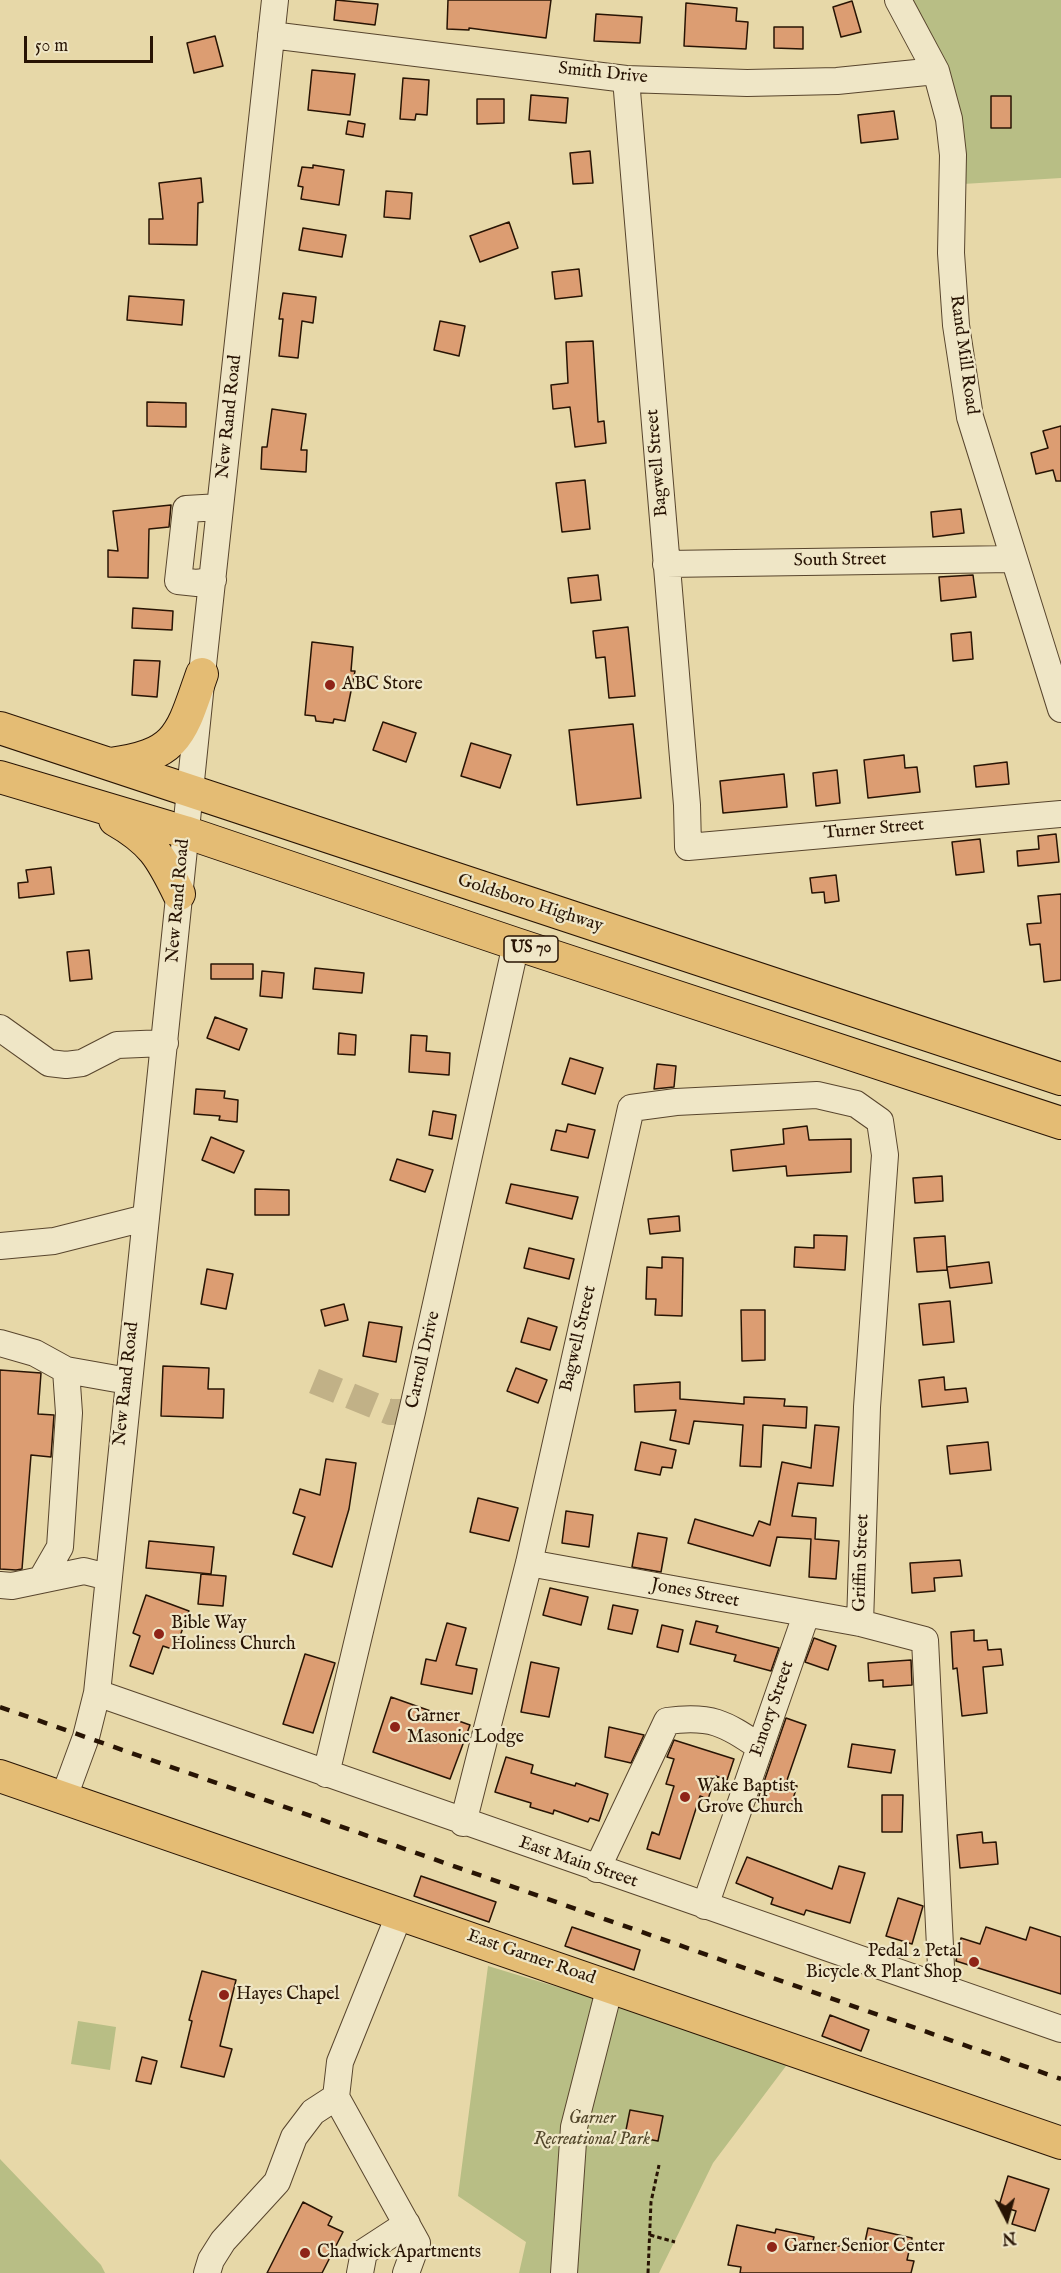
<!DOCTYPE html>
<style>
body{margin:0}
#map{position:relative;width:1061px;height:2273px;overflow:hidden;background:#e7d8a8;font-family:"IM FELL English",serif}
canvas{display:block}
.north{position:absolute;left:977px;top:2189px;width:60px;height:60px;-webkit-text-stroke:4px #efe6c6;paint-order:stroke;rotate:174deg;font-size:16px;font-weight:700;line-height:24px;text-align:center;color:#281404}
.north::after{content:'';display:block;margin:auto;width:21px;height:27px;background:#281404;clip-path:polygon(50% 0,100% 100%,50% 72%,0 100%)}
.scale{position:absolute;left:24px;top:36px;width:129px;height:27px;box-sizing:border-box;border:3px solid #281404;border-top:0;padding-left:8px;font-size:18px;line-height:21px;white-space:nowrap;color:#281404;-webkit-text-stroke:4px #efe6c6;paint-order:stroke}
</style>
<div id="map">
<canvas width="1061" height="2273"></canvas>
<div class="north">N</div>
<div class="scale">50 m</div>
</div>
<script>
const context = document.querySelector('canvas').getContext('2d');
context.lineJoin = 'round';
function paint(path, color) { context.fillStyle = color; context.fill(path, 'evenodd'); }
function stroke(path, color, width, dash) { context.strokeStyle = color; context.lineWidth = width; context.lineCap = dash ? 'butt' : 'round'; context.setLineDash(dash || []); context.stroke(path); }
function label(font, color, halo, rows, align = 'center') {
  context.font = font + ' "IM FELL English",serif'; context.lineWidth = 4.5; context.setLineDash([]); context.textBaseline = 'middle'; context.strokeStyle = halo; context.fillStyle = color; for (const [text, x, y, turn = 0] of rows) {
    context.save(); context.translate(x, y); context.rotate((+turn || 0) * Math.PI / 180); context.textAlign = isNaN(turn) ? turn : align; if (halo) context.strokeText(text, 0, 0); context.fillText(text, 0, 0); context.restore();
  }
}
paint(new Path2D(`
 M912,0H1061V178L963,184L958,99Z
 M488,1966L792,2058L713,2163L659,2273H519L526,2242L458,2196Z
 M78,2021L116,2027L110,2070L71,2064Z
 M0,2159L101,2265L105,2273H0Z`), '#b8be85');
const building = new Path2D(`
 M336,0L378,4L375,25L334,20Z
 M448,0H551L546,38L469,28V30L447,29Z
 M852,1L861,32L841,37L833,7Z
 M686,3L737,8L736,21L748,22L746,49L684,46Z
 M596,14L642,17L640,43L594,41Z
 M774,27H803V49L774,48Z
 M215,36L223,66L194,73L187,43Z
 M312,70L355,74L350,115L308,110Z
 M403,78L429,80L427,115L416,114L415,120L400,119Z
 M531,95L568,98L566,123L529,120Z
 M991,96H1011V128H991Z
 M477,99H504V123L477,124Z
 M894,111L898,139L861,143L858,115Z
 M348,121L365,124L363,137L346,134Z
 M590,151L593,183L573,184L570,153Z
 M313,165L344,170L339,205L301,199L303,187L298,186L302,167L313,168Z
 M201,178L203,202L198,203L197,245L149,244V219H163L159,183Z
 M386,191L412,193L410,219L384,217Z
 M509,222L518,248L480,262L470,236Z
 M303,228L346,235L342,257L299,250Z
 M579,269L582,296L555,299L552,272Z
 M283,293L316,297L313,323L302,321L298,358L279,356L283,319H279Z
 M129,296L184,300L182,325L127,320Z
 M440,321L465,326L459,356L434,350Z
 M593,341L598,422L604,421L606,443L575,447L570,407L553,409L551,385L568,383L566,342Z
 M147,402L186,403V427L147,426Z
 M272,409L306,414L301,450H307L306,472L261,469L262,447H267Z
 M1061,426V481H1056L1053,470L1036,474L1031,453L1048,448L1043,431Z
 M585,480L590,529L562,532L556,483Z
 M171,505L169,527L149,529L148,578L108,577V550L118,551L113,511Z
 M961,509L964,533L933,537L931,512Z
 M598,575L601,600L571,603L568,578Z
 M973,575L976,597L941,601L939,577Z
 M133,608L173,611L172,630L132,628Z
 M628,627L635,696L609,698L605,657L596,658L593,631Z
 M971,632L973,659L953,661L951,634Z
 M312,642L353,647L351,671H355L345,721L334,719L333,723L316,721L315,716L305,715Z
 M134,660L160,661L157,697L132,695Z
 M383,722L416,733L406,762L373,750Z
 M633,724L641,798L577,805L569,730Z
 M471,743L511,755L500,788L461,776Z
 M904,755L905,768L917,767L920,792L868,798L864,760Z
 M1007,762L1009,784L976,787L974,766Z
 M837,770L840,803L816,806L813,773Z
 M784,774L787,807L723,813L720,781Z
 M1056,834L1059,862L1018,866L1017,851L1039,849L1038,836Z
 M980,839L984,872L956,875L952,842Z
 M51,867L54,894L19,898L18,883L28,882L26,870Z
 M836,875L839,901L825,903L824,892L812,893L810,878Z
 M1061,894V980L1044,982L1040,944L1030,945L1027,924L1041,923L1038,896Z
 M89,950L92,979L70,981L67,952Z
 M211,964H253V979H211Z
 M315,968L364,973L362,993L313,989Z
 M262,971L284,973L282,998L260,996Z
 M215,1017L247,1029L239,1050L207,1038Z
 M339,1033L356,1035L355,1055L338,1054Z
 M411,1035L427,1036L426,1051L450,1053L449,1075L409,1072Z
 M570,1058L603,1068L595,1094L562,1084Z
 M657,1064L676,1066L674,1087L654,1089Z
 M196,1089L225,1091L224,1098L238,1100L237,1122L219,1120L220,1116L194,1114Z
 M433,1111L456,1115L452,1139L429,1135Z
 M568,1124L595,1130L588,1158L551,1150L556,1130L566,1132Z
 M807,1126L809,1140L851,1139V1172L787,1176L786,1166L733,1171L731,1150L784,1144L783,1129Z
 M211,1137L244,1151L234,1173L202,1160Z
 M397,1159L433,1170L425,1192L390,1180Z
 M942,1176L943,1201L915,1203L913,1178Z
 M511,1184L578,1197L572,1219L506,1203Z
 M255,1189L289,1190V1215H255Z
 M679,1216L680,1231L650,1234L648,1219Z
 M814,1235L847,1236L845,1270L794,1267L795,1247L814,1248Z
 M945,1236L947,1270L917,1272L914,1238Z
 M529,1248L574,1259L569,1279L524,1268Z
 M662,1257L683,1258L682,1316L655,1315L656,1299H646L647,1267L662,1268Z
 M989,1262L992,1283L950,1288L947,1267Z
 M207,1269L233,1274L226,1309L201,1304Z
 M950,1301L954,1342L923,1345L919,1304Z
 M344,1304L348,1320L325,1326L321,1310Z
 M741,1310H765V1360L742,1361Z
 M528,1318L557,1327L550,1350L521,1342Z
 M369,1322L402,1327L396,1362L363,1356Z
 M163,1366L209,1368L208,1389H224L223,1418L161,1416Z
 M516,1368L547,1380L538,1403L507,1391Z
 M0,1370L41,1373L38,1414L54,1415L51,1457L31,1455L22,1569L16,1570L0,1569Z
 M944,1377L945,1390L966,1388L968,1402L922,1407L919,1380Z
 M680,1382V1399L744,1404V1397L785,1399L784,1406L807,1407L806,1428L763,1425L761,1467L740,1466L743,1425L694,1421L689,1444L670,1440L676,1410L635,1412L634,1385Z
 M815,1425L839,1427L833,1486L798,1483L792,1516L816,1518L815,1539L839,1541L836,1579L809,1577L811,1539L777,1537L770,1566L688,1543L695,1519L753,1536L759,1521L770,1525L782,1462L811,1468Z
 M641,1442L676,1450L672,1468L662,1467L660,1475L635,1470Z
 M988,1442L991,1470L950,1474L947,1446Z
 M326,1459L356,1463L349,1509L332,1567L293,1554L305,1517L293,1513L300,1489L320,1495Z
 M478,1498L518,1508L509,1541L470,1532Z
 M566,1511L593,1515L589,1547L562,1543Z
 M638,1533L667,1538L661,1572L632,1567Z
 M149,1541L214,1547L211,1574L146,1568Z
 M960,1560L962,1576L934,1578L935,1591L912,1593L910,1563Z
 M201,1574L226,1576L223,1606L198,1604Z
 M550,1588L588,1597L581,1625L543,1615Z
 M146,1595L189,1611L175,1650L163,1646L153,1674L130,1666L140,1636L133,1633Z
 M613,1605L638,1610L632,1634L608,1629Z
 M696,1621L718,1626L716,1632L779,1648L771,1671L734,1661L736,1655L690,1644Z
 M447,1623L466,1628L456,1665L477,1669L472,1694L421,1684L426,1659L436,1661Z
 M662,1625L683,1630L678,1652L657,1647Z
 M974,1630V1641L987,1640L988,1650L1001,1649L1003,1665L983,1667L987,1713L962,1716L957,1668L953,1669L951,1632Z
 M814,1638L836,1646L828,1670L805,1662Z
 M305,1654L335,1663L313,1733L283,1724Z
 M911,1660L912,1685L883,1687V1680L869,1681L868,1663Z
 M531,1662L559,1668L549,1717L521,1712Z
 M391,1697L470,1725L450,1779L373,1752Z
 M786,1718L806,1725L786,1783L797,1786L789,1812L757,1802Z
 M609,1727L644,1735L631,1763L605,1757Z
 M674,1740L734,1759L727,1780L716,1776L708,1799L700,1796L680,1859L647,1849L652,1832L659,1835L674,1786L666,1784L674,1759L667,1757Z
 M852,1744L895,1750L891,1773L848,1767Z
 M506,1757L533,1765L531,1773L575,1786L576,1783L608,1794L599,1821L590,1818L588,1822L554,1810L553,1814L530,1807L531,1803L495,1792Z
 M882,1795H903L902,1832H882Z
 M982,1832L983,1843L996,1842L998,1864L960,1868L957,1835Z
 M747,1857L832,1889L839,1866L865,1873L850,1923L806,1910L804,1915L771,1904L773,1898L736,1883Z
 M421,1876L496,1902L489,1922L414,1896Z
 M898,1898L923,1906L912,1944L886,1936Z
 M572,1927L640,1950L634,1970L565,1946Z
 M986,1927L1026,1940L1030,1927L1061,1937V1994L956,1961L961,1938L980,1944Z
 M202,1971L236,1980L220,2046L232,2049L224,2077L181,2067L192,2021L189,2020Z
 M830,2015L869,2030L861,2051L822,2036Z
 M142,2057L157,2061L151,2084L136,2081Z
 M630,2110L663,2116L658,2141L625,2135Z
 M1008,2176L1049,2189L1035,2231L1012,2224L1016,2211L999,2206Z
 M303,2202L332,2217L328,2225L343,2232L322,2273H267Z
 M737,2225L775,2233L776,2229L814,2237L813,2241L863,2251L868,2228L912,2238L907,2260L914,2261L911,2273H740L741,2267L728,2265Z`);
paint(building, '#dc9d72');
stroke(building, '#281404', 1.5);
stroke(new Path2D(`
 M314,1381L390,1412H412`), '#c1b187', 26, [26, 13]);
const minor = new Path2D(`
 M898,0L936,71L949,119L953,155L951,253L956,325L970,417L1061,709
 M271,35L626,79L747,83L837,81L936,71
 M626,79L687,805L688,847L1061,814
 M666,564L1013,559
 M213,580L197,583L178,581L186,509L220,507
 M0,1028L49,1063L66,1065L82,1063L117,1045L165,1043
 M0,1246L54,1241L145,1218
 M0,1343L35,1353L66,1370L128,1381
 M529,1563L860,1623L925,1640L942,1987
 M41,1580L60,1547L69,1413L66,1370
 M0,1585L12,1586L84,1571L108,1577
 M97,1693L1061,2029
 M326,1774L412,1412L516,944
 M64,1797L86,1737L97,1693L202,674L275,0
 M463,1823L529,1563L631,1108L676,1102L817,1095L856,1104L880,1121L885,1155L867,1407L860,1623
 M597,1869L667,1721C711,1715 724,1723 760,1747
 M705,1906L806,1615
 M400,1913L340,2062L336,2097L417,2243L406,2273
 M207,2273L211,2260L223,2241L277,2182L294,2137L313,2112L336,2097
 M360,2273L364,2252L407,2224
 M564,2273L574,2127L610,1986`);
const major = new Path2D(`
 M0,728L1061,1079
 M110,764C179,755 181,734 202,674
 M0,777L185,832L516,944L1061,1123
 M115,820C152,841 161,857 179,894
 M0,1776L1061,2143`);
stroke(minor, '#58452d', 28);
stroke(major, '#281404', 34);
stroke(new Path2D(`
 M650,2235L675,2242
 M648,2273L651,2202L659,2165`), '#281404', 3, [4.5, 3]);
stroke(minor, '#efe6c6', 26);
stroke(major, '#e4bc74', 32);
stroke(new Path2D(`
 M0,1707L1061,2079`), '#281404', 4.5, [10, 10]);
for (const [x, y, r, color] of [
 [330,685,6,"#8f2418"],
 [159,1634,6,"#8f2418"],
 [395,1727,6,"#8f2418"],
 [685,1797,6,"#8f2418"],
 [974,1962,6,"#8f2418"],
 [224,1995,6,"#8f2418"],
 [772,2247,6,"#8f2418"],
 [305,2253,6,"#8f2418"]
]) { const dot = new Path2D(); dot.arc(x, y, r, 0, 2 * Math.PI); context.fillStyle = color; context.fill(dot); stroke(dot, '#efe6c6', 2); }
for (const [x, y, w] of [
 [531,949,54]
]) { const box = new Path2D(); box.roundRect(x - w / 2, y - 13, w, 26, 4.5); context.fillStyle = '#efe6c6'; context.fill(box); stroke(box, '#281404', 1.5); }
label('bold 16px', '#281404', null, [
 ["US 70",531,949]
]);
label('18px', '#281404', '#efe6c6', [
 ["Smith Drive",603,74,6],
 ["Rand Mill Road",963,355,82],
 ["New Rand Road",230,417,-84],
 ["Bagwell Street",658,463,-95],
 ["South Street",840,561,-1],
 ["Turner Street",874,830,-5],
 ["New Rand Road",179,901,-85],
 ["Goldsboro Highway",530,904,18],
 ["Bagwell Street",579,1339,-77],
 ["Carroll Drive",424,1360,-77],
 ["New Rand Road",127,1384,-84],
 ["Griffin Street",862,1563,-88],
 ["Jones Street",695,1594,11],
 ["Emory Street",773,1709,-71],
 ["East Main Street",578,1863,19],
 ["East Garner Road",531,1958,19]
]);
label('18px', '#281404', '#efe6c6', [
 ["ABC Store",342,685],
 ["Bible Way",171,1624],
 ["Holiness Church",171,1645],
 ["Garner",407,1717],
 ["Masonic Lodge",407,1738],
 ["Wake Baptist",697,1787],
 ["Grove Church",697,1808],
 ["Pedal 2 Petal",962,1952,"right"],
 ["Bicycle & Plant Shop",962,1973,"right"],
 ["Hayes Chapel",236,1995],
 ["Garner Senior Center",784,2247],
 ["Chadwick Apartments",317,2253]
], 'left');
label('italic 18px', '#53472b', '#efe6c6', [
 ["Garner",592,2119],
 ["Recreational Park",592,2140]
]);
</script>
